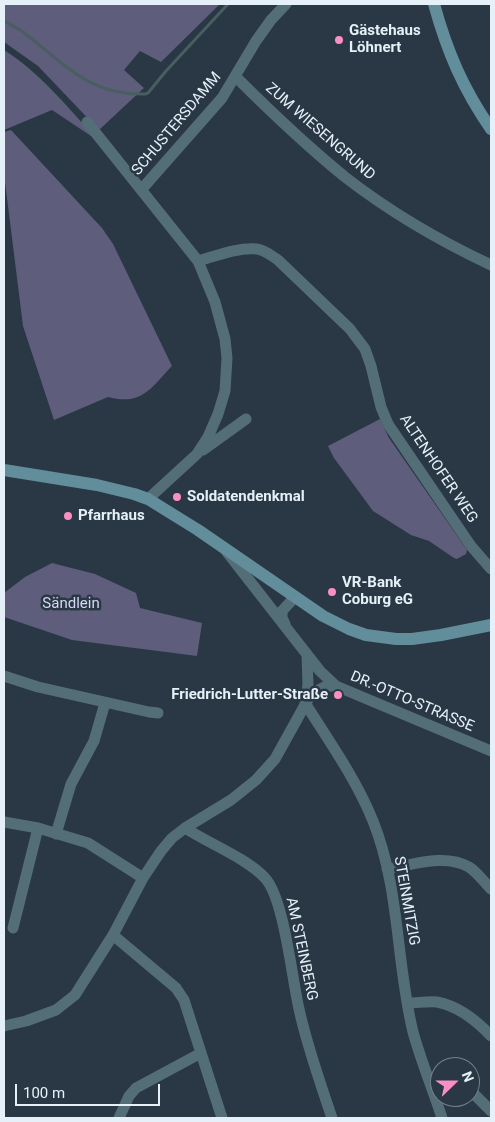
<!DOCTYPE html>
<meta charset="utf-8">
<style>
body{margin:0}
#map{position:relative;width:495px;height:1122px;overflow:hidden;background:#293844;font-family:Roboto,sans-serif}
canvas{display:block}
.frame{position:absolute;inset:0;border:5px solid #e6f0f8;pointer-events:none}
.north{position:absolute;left:430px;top:1057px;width:50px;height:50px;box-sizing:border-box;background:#293844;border:1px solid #75828c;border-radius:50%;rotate:68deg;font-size:14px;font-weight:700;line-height:20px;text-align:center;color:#e6f0f8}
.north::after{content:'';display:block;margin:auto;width:18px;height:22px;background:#fc8fc1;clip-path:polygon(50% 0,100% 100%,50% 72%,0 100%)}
.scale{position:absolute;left:15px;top:1084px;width:145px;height:22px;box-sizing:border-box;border:2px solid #e6f0f8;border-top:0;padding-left:6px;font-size:15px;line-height:18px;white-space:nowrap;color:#e6f0f8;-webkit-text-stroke:4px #293844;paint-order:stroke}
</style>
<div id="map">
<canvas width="495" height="1122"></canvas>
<div class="frame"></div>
<div class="north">N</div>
<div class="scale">100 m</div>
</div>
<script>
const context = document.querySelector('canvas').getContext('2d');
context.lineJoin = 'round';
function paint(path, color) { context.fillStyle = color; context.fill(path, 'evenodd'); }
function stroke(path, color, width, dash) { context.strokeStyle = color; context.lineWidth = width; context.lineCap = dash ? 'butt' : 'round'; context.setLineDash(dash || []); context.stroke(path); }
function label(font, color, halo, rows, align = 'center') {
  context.font = font + ' Roboto,sans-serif'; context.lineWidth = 5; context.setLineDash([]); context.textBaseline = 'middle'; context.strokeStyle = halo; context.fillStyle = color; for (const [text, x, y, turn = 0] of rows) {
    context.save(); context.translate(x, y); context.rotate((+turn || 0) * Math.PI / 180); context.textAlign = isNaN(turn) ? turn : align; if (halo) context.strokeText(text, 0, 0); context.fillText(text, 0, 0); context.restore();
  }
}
paint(new Path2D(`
 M4,4H220L161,62L140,51L124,70L144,88L99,130L38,66L4,42Z
 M4,50C39,72 65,104 93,135L91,136L52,110L4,130Z
 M11,130L102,228L113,244L172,366C151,388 142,406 108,397L54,420L23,326L4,174V132Z
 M380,419L389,438L467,550L466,554L457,559L454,558L429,541L411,535L373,511L334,458L328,446Z
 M52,563L95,574L136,593L140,608L202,623L197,656L72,640L4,617V593L25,577Z`), '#5e5d7c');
stroke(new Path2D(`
 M4,21C11,25 20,29 27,35C65,65 91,96 145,94L148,93L166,71L228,4`), '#495e60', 3);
stroke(new Path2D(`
 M236,77C271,112 307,146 345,177C390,212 440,241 491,265
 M87,122L198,261L215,302L225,339L227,358L225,391L218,414L208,437L197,454L148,499
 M141,190L222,98L256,41L271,20L286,4
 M198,261C216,256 238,247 257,249C265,250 272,256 278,260L350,329L365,349L371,366L381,407L388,424L471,546L491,569
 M203,450L246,419
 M227,552L320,671L336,686L491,751
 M285,624L282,618V611L295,597
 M4,676L38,687L149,712L158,713
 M305,701L308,685L307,655
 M305,703C329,741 356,779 373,821C400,888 396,963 413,1032C421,1061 433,1090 442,1118
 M4,822L38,828L88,843L143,878
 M185,828C208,843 248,859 265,878C284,898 292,979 299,1009C307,1046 320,1082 332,1118
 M56,834L71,784L94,741L105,703
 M387,869C412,865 445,853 469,867C477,872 484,882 491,889
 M13,928L38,828
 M113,935L176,988L184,1000L222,1118
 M408,1003C417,1003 428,1001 437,1002C458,1006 477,1021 491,1036
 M4,1026L26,1021L56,1010L75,995L113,935L143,878L161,851L172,838L185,828L231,800L256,780L275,759L311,694L326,686H336
 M470,1090L491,1111
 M119,1118L129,1096L136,1088L201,1053`), '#546e77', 11);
stroke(new Path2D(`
 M434,4C447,51 463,89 491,129
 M4,470L97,485L134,494L148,499L198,530L323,616L349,629L366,635L396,639H412L441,635L491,625`), '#628d9b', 12);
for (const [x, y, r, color] of [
 [339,40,5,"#fc8fc1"],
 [177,497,5,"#fc8fc1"],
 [68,516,5,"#fc8fc1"],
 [332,592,5,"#fc8fc1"],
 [338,695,5,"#fc8fc1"]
]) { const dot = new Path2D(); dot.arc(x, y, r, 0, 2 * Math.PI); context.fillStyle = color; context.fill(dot); stroke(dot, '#293844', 2); }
label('bold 15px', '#e6f0f8', '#293844', [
 ["Gästehaus",349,31],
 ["Löhnert",349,48],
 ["Soldatendenkmal",187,497],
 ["Pfarrhaus",78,516],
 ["VR-Bank",342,583],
 ["Coburg eG",342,600],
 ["Friedrich-Lutter-Straße",328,695,"right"]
], 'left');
label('15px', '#e6f0f8', '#293844', [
 ["SCHUSTERSDAMM",177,124,-50],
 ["ZUM WIESENGRUND",320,132,41],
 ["ALTENHOFER WEG",438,469,56],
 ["DR.-OTTO-STRASSE",412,702,23],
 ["STEINMITZIG",406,901,80],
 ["AM STEINBERG",301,949,78]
]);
label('15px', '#d6d6f5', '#293844', [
 ["Sändlein",71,604]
]);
</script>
